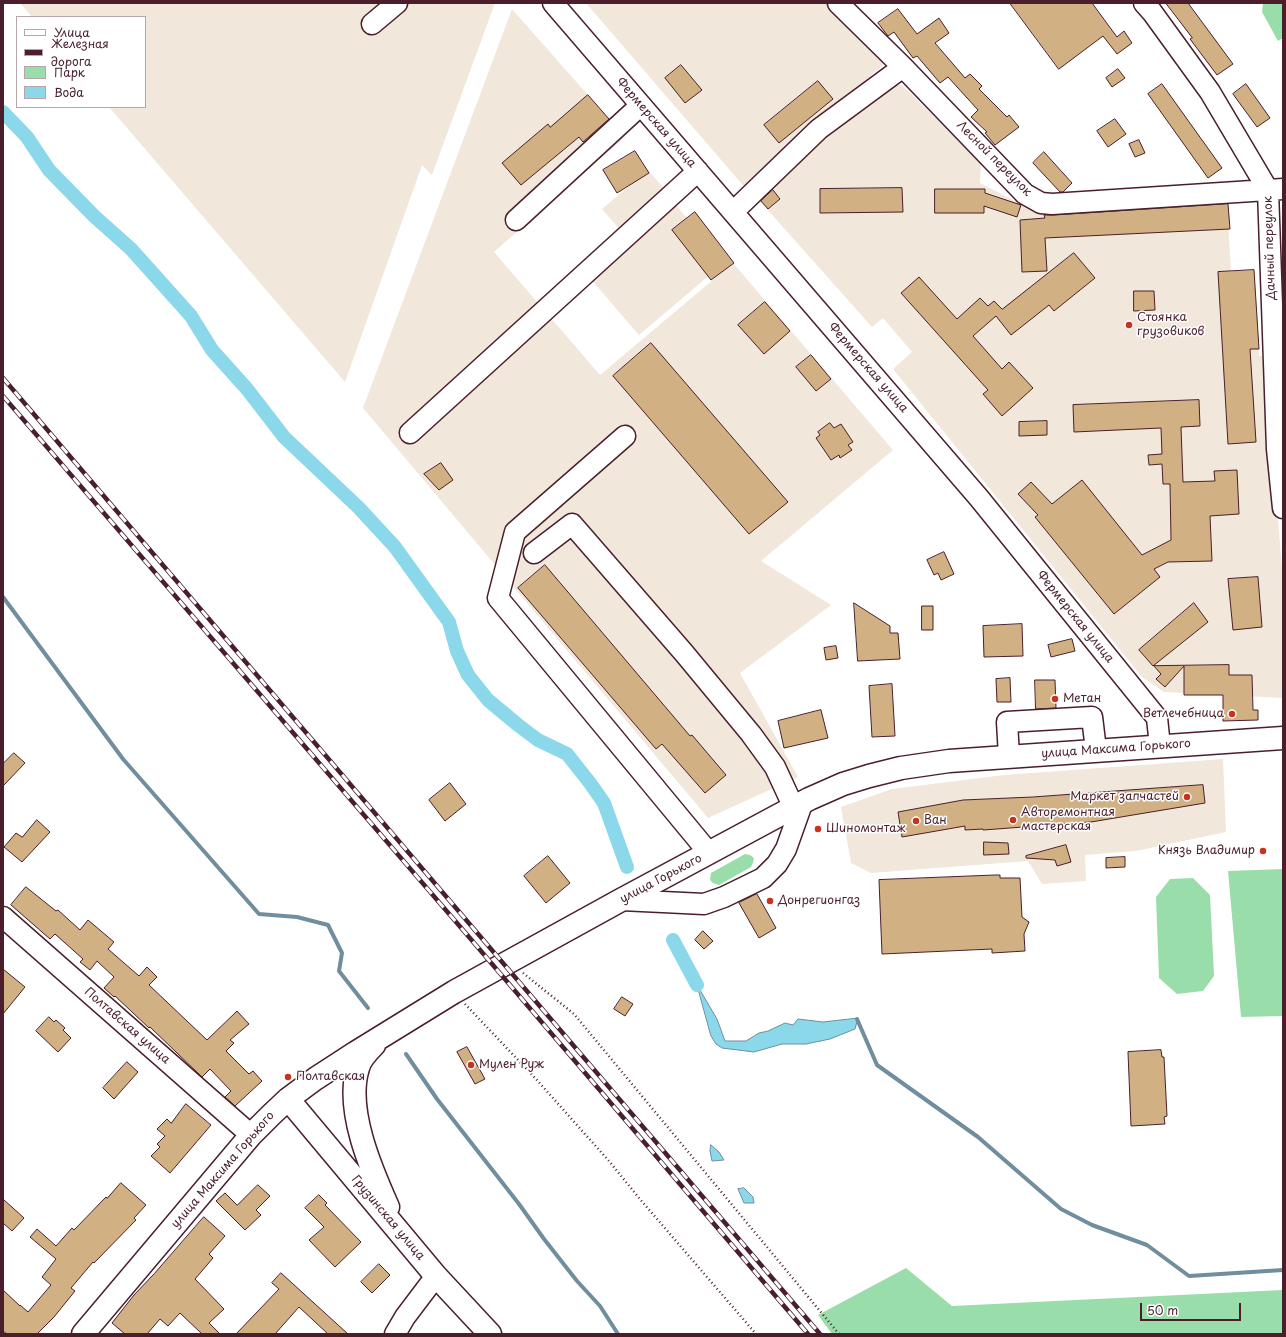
<!DOCTYPE html>
<meta charset="utf-8">
<style>
body{margin:0}
#map{position:relative;width:1286px;height:1337px;overflow:hidden;background:#fff;font-family:"Playpen Sans",sans-serif}
canvas{display:block}
.frame{position:absolute;inset:0;border:4px solid #4a1f2b;pointer-events:none}
.legend{position:absolute;left:16px;top:16px;width:130px;height:92px;box-sizing:border-box;background:#fff;border:1px solid #b7a5aa;margin:0;padding:5px 7px;list-style:none;font-size:12px;color:#4a1f2b}
.legend li{display:flex;align-items:center;gap:8px;height:20px}
.legend b{width:20px;border:1px solid #b7a5aa}
.scale{position:absolute;left:1140px;top:1303px;width:101px;height:18px;box-sizing:border-box;border:2px solid #4a1f2b;border-top:0;padding-left:5px;font-size:12px;line-height:14px;white-space:nowrap;color:#4a1f2b;-webkit-text-stroke:3px #fff;paint-order:stroke}
</style>
<div id="map">
<canvas width="1286" height="1337"></canvas>
<div class="frame"></div>
<ul class="legend">
<li><b style="height:5px;background:#fff"></b>Улица</li>
<li><b style="height:5px;background:#4a1f2b"></b>Железная дорога</li>
<li><b style="height:11px;background:#99deaa"></b>Парк</li>
<li><b style="height:11px;background:#8ad8ea"></b>Вода</li>
</ul>
<div class="scale">50 m</div>
</div>
<script>
const context = document.querySelector('canvas').getContext('2d');
context.lineJoin = 'round';
function paint(path, color) { context.fillStyle = color; context.fill(path, 'evenodd'); }
function stroke(path, color, width, dash) { context.strokeStyle = color; context.lineWidth = width; context.lineCap = dash ? 'butt' : 'round'; context.setLineDash(dash || []); context.stroke(path); }
function label(font, color, halo, rows, align = 'center') {
  context.font = font + ' "Playpen Sans",sans-serif'; context.lineWidth = 3; context.setLineDash([]); context.textBaseline = 'middle'; context.strokeStyle = halo; context.fillStyle = color; for (const [text, x, y, turn = 0] of rows) {
    context.save(); context.translate(x, y); context.rotate((+turn || 0) * Math.PI / 180); context.textAlign = isNaN(turn) ? turn : align; if (halo) context.strokeText(text, 0, 0); context.fillText(text, 0, 0); context.restore();
  }
}
paint(new Path2D(`
 M20,3H495L432,175L422,165L345,382L109,107H145V17H32Z
 M586,3H827L887,61L747,190Z
 M512,9L625,137L494,252L600,375L733,263L893,450L761,561L831,605L740,673L798,777L708,818L363,408Z
 M884,85H902L981,163L980,183L1035,211H1042V206L1227,204L1231,272L1253,271L1259,356H1265L1283,582V698L1164,692L1142,677L893,369L912,352L883,318L872,327L758,199Z
 M648,170L667,192L621,231L602,209Z
 M674,203L725,262L639,335L589,277Z
 M1223,759L1226,832L1136,851L1085,855L1086,881L1042,884L1028,861L871,873L851,863L841,807L892,789L1004,775Z`), '#f1e7da');
paint(new Path2D(`
 M1263,3H1283V38L1278,41L1262,12Z
 M745,854L750,855L754,858L753,863L751,867L719,885L713,883L710,880L711,873Z
 M1283,869V1016L1241,1017L1228,871Z
 M1193,878L1210,895L1214,976L1203,991L1177,994L1159,978L1156,897L1170,879Z
 M906,1268L952,1306L1283,1290V1334H832L818,1315Z`), '#99deaa');
const water = new Path2D(`
 M697,985L717,1019L725,1041H746L759,1033L768,1031L785,1023L793,1025L798,1019L823,1022L858,1018L855,1029L830,1039L806,1044H782L754,1052L722,1048L716,1044L711,1036Z
 M711,1145L719,1152L724,1160L712,1161L710,1151Z
 M744,1188L753,1197L754,1203H744L738,1189Z`);
paint(water, '#8ad8ea');
stroke(water, '#708e9e', 1);
stroke(new Path2D(`
 M3,597L123,759L259,914L297,917L328,925L342,953L339,971L368,1008
 M857,1019L877,1065L978,1137L1061,1209L1092,1225L1147,1245L1189,1276L1283,1270
 M406,1054L437,1099L519,1204L544,1239L577,1281L600,1306L618,1334`), '#708e9e', 4);
stroke(new Path2D(`
 M3,112L27,137L49,170L94,216L131,249L191,316L212,350L247,389L284,437L359,508L395,547L449,622L457,651L468,675L488,700L518,725L538,740L567,754L590,783L604,803L627,867
 M673,940L697,985`), '#8ad8ea', 14);
const building = new Path2D(`
 M1010,3H1092L1117,37L1124,31L1132,43L1117,54L1103,36L1059,69Z
 M1166,3H1188L1233,64L1217,75L1190,39L1192,38Z
 M898,9L917,34L939,18L949,33L935,43L965,78L970,74L982,86L979,89L1007,117L1009,115L1019,127L995,145L985,133L987,132L971,117L978,110L948,77L940,83L917,56L913,58L894,32L888,36L878,23Z
 M681,65L702,90L685,103L665,78Z
 M1118,69L1125,78L1112,87L1106,78Z
 M818,81L833,99L779,143L764,125Z
 M1162,84L1222,168L1208,178L1148,94Z
 M1246,84L1270,118L1257,127L1233,94Z
 M588,95L609,119L583,142L579,137L521,185L502,163L548,124L550,127Z
 M1115,119L1126,134L1108,147L1097,131Z
 M1139,140L1145,153L1135,157L1129,144Z
 M635,151L649,173L617,193L603,170Z
 M1044,152L1072,183L1063,192H1060L1033,163Z
 M902,188L903,212L820,213V189Z
 M935,189H985V193L1021,205L1017,217L984,206V213H935Z
 M773,190L780,199L768,209L761,201Z
 M1228,204L1230,229L1045,238L1047,271L1022,272L1020,220L1045,218L1044,215H1053Z
 M695,212L734,263L711,280L672,230Z
 M1074,253L1095,278L1054,311L1049,305L1011,335L996,316L973,336L1002,369L1009,362L1033,388L1002,416L983,394L988,390L901,293L919,277L957,319L980,298L988,306L994,301L1002,309Z
 M1254,270L1259,349H1250L1256,442L1228,444L1218,272Z
 M1134,291H1154L1155,310L1134,311Z
 M765,302L790,331L764,354L738,325Z
 M651,343L788,502L749,534L613,376Z
 M811,355L831,379L816,391L796,367Z
 M1199,400L1200,426L1181,427L1183,482L1215,481L1214,471L1237,470L1239,514L1210,516L1212,561L1168,562L1154,569L1160,577L1114,614L1035,517L1038,515L1018,494L1031,482L1052,504L1082,480L1142,555L1171,540L1170,484H1163L1162,464L1149,465L1148,455L1162,454L1161,428L1074,432L1073,405Z
 M1047,421V435L1019,436V422Z
 M830,423L834,428L841,424L853,442L848,445L852,450L840,458L839,455L831,460L816,438L820,435L818,432Z
 M441,463L453,480L439,490L424,474Z
 M944,552L954,574L941,580L938,573L934,575L927,560Z
 M545,565L690,736L692,735L726,775L705,793L662,744L656,749L518,588Z
 M1258,577L1262,627L1233,630L1228,579Z
 M854,603L890,626V633H898L900,659L858,661Z
 M1194,603L1208,622L1153,666L1139,650Z
 M922,606H933V630H922Z
 M1022,624L1023,656L984,657L983,626Z
 M1072,639L1075,651L1051,657L1048,645Z
 M836,646L838,658L826,660L824,648Z
 M1229,665V675H1252L1253,710H1258V720L1223,721V695H1184V666L1165,687L1156,679L1161,674L1154,666Z
 M1010,678L1011,702H997L996,679Z
 M1035,680H1055L1056,708L1036,709Z
 M892,684L895,736L872,737L869,686Z
 M821,710L828,738L784,748L778,721Z
 M14,753L25,763L3,786V764Z
 M450,783L466,804L445,821L429,800Z
 M1203,785L1205,803L1091,822L983,830V829L965,830V826L902,837L898,812L963,800L1033,797Z
 M37,820L50,832L22,862L4,847L16,833L22,837Z
 M984,842L1008,843L1009,854L984,855Z
 M1066,845L1071,862L1057,866L1055,860L1026,858V856Z
 M548,856L570,883L546,903L524,876Z
 M1125,857V867L1106,868V858Z
 M995,875H1000V878H1020L1022,917L1029,922L1024,934L1025,951L992,953V949L882,954L879,880Z
 M26,887L56,911L58,910L80,930L88,920L114,942L108,949L139,976L147,967L157,977L149,985L207,1040L237,1011L249,1024L230,1040L234,1043L226,1051L249,1074L253,1071L262,1081L235,1106L225,1097L231,1091L210,1069L202,1077L150,1027L149,1028L115,996L114,997L104,988L114,977L97,961L90,970L80,962L83,959L55,934L50,939L11,905Z
 M757,894L776,928L759,938L739,903Z
 M703,931L713,941L704,949L695,940Z
 M3,969L25,987L3,1014Z
 M622,997L633,1004L625,1016L614,1009Z
 M49,1017L54,1022L56,1020L65,1028L63,1030L71,1038L58,1052L36,1031Z
 M467,1047L485,1079L475,1084L457,1052Z
 M1161,1050L1162,1057H1164L1167,1116L1164,1117L1165,1124L1131,1126L1128,1052Z
 M127,1062L138,1072L114,1099L103,1088Z
 M186,1104L211,1125L170,1173L151,1156L160,1147L157,1144L165,1136L157,1129L167,1119L171,1123Z
 M121,1183L146,1205L134,1218L136,1220L94,1263L93,1262L71,1288L75,1291L54,1317L37,1334H7L3,1331V1290L20,1306V1305L28,1312L51,1285L42,1277L56,1259L30,1237L37,1229L56,1246L72,1228L74,1230L106,1197L107,1198Z
 M258,1185L270,1196L256,1210L261,1215L245,1230L216,1201L225,1193L237,1205Z
 M319,1195L327,1203L325,1205L361,1242L335,1267L309,1240L324,1227L305,1208Z
 M3,1199L24,1218L12,1231L3,1223Z
 M204,1217L225,1236L209,1254L213,1258L195,1279L224,1309L209,1323L220,1334H202L180,1313L168,1326L160,1319L147,1334H125L112,1323L134,1295L154,1274Z
 M379,1264L390,1275L372,1293L361,1282Z
 M281,1273L348,1334H328L299,1307L275,1334H236L279,1289L272,1283Z`);
paint(building, '#d1b084');
stroke(building, '#4a1f2b', 1);
const minor = new Path2D(`
 M553,3L979,498L1157,718L1160,746
 M838,3L903,67L1025,194L1041,203L1052,204L1283,189
 M1144,3L1152,12L1210,92L1268,190L1277,449L1283,508
 M372,24L397,3
 M733,212L819,129L903,67
 M516,220L641,105
 M410,433L698,171
 M625,436L515,532L498,598L709,853
 M534,553L572,524L684,653L751,734L775,767L794,808
 M1009,756L1007,722L1092,717L1096,750
 M621,900L704,904L724,897L763,878L777,864L786,849L802,804
 M3,917L251,1135
 M395,1334L405,1317L436,1276`);
const major = new Path2D(`
 M374,1045C368,1051 360,1059 358,1068C345,1109 371,1169 388,1207
 M288,1099L436,1276L490,1334
 M83,1334L251,1135L271,1115L288,1099L315,1079L355,1053L454,992L621,900L809,799L843,784L869,776L901,768L949,761L1283,738`);
stroke(minor, '#4a1f2b', 23);
stroke(major, '#4a1f2b', 25);
stroke(new Path2D(`
 M523,973L574,1014L839,1334
 M465,1004L536,1079L609,1161L639,1198L756,1334`), '#4a1f2b', 2.5, [1, 3]);
stroke(minor, '#fff', 20);
stroke(major, '#fff', 22);
const rail = new Path2D(`
 M3,378L820,1334
 M3,396L469,937L808,1334`);
stroke(rail, '#4a1f2b', 4.5);
stroke(rail, '#fff', 3, [9]);
for (const [x, y, r, color] of [
 [1129,325,4,"#c8321e"],
 [1055,699,4,"#c8321e"],
 [1232,714,4,"#c8321e"],
 [1187,797,4,"#c8321e"],
 [1013,820,4,"#c8321e"],
 [916,821,4,"#c8321e"],
 [818,829,4,"#c8321e"],
 [1263,851,4,"#c8321e"],
 [770,901,4,"#c8321e"],
 [471,1065,4,"#c8321e"],
 [288,1077,4,"#c8321e"]
]) { const dot = new Path2D(); dot.arc(x, y, r, 0, 2 * Math.PI); context.fillStyle = color; context.fill(dot); stroke(dot, '#fff', 1.5); }
label('12px', '#4a1f2b', '#fff', [
 ["Фермерская улица",656,123,49],
 ["Лесной переулок",994,159,45],
 ["Дачный переулок",1270,248,-92],
 ["Фермерская улица",868,368,49],
 ["Фермерская улица",1075,617,51],
 ["улица Максима Горького",1116,749,-4],
 ["улица Горького",661,879,-28],
 ["Полтавская улица",127,1026,41],
 ["улица Максима Горького",223,1170,-49],
 ["Грузинская улица",388,1218,50]
]);
label('12px', '#4a1f2b', '#fff', [
 ["Стоянка",1137,318],
 ["грузовиков",1137,332],
 ["Метан",1063,699],
 ["Ветлечебница",1224,714,"right"],
 ["Маркет запчастей",1179,797,"right"],
 ["Авторемонтная",1021,813],
 ["мастерская",1021,827],
 ["Ван",924,821],
 ["Шиномонтаж",826,829],
 ["Князь Владимир",1255,851,"right"],
 ["Донрегионгаз",778,901],
 ["Мулен Руж",479,1065],
 ["Полтавская",296,1077]
], 'left');
</script>
